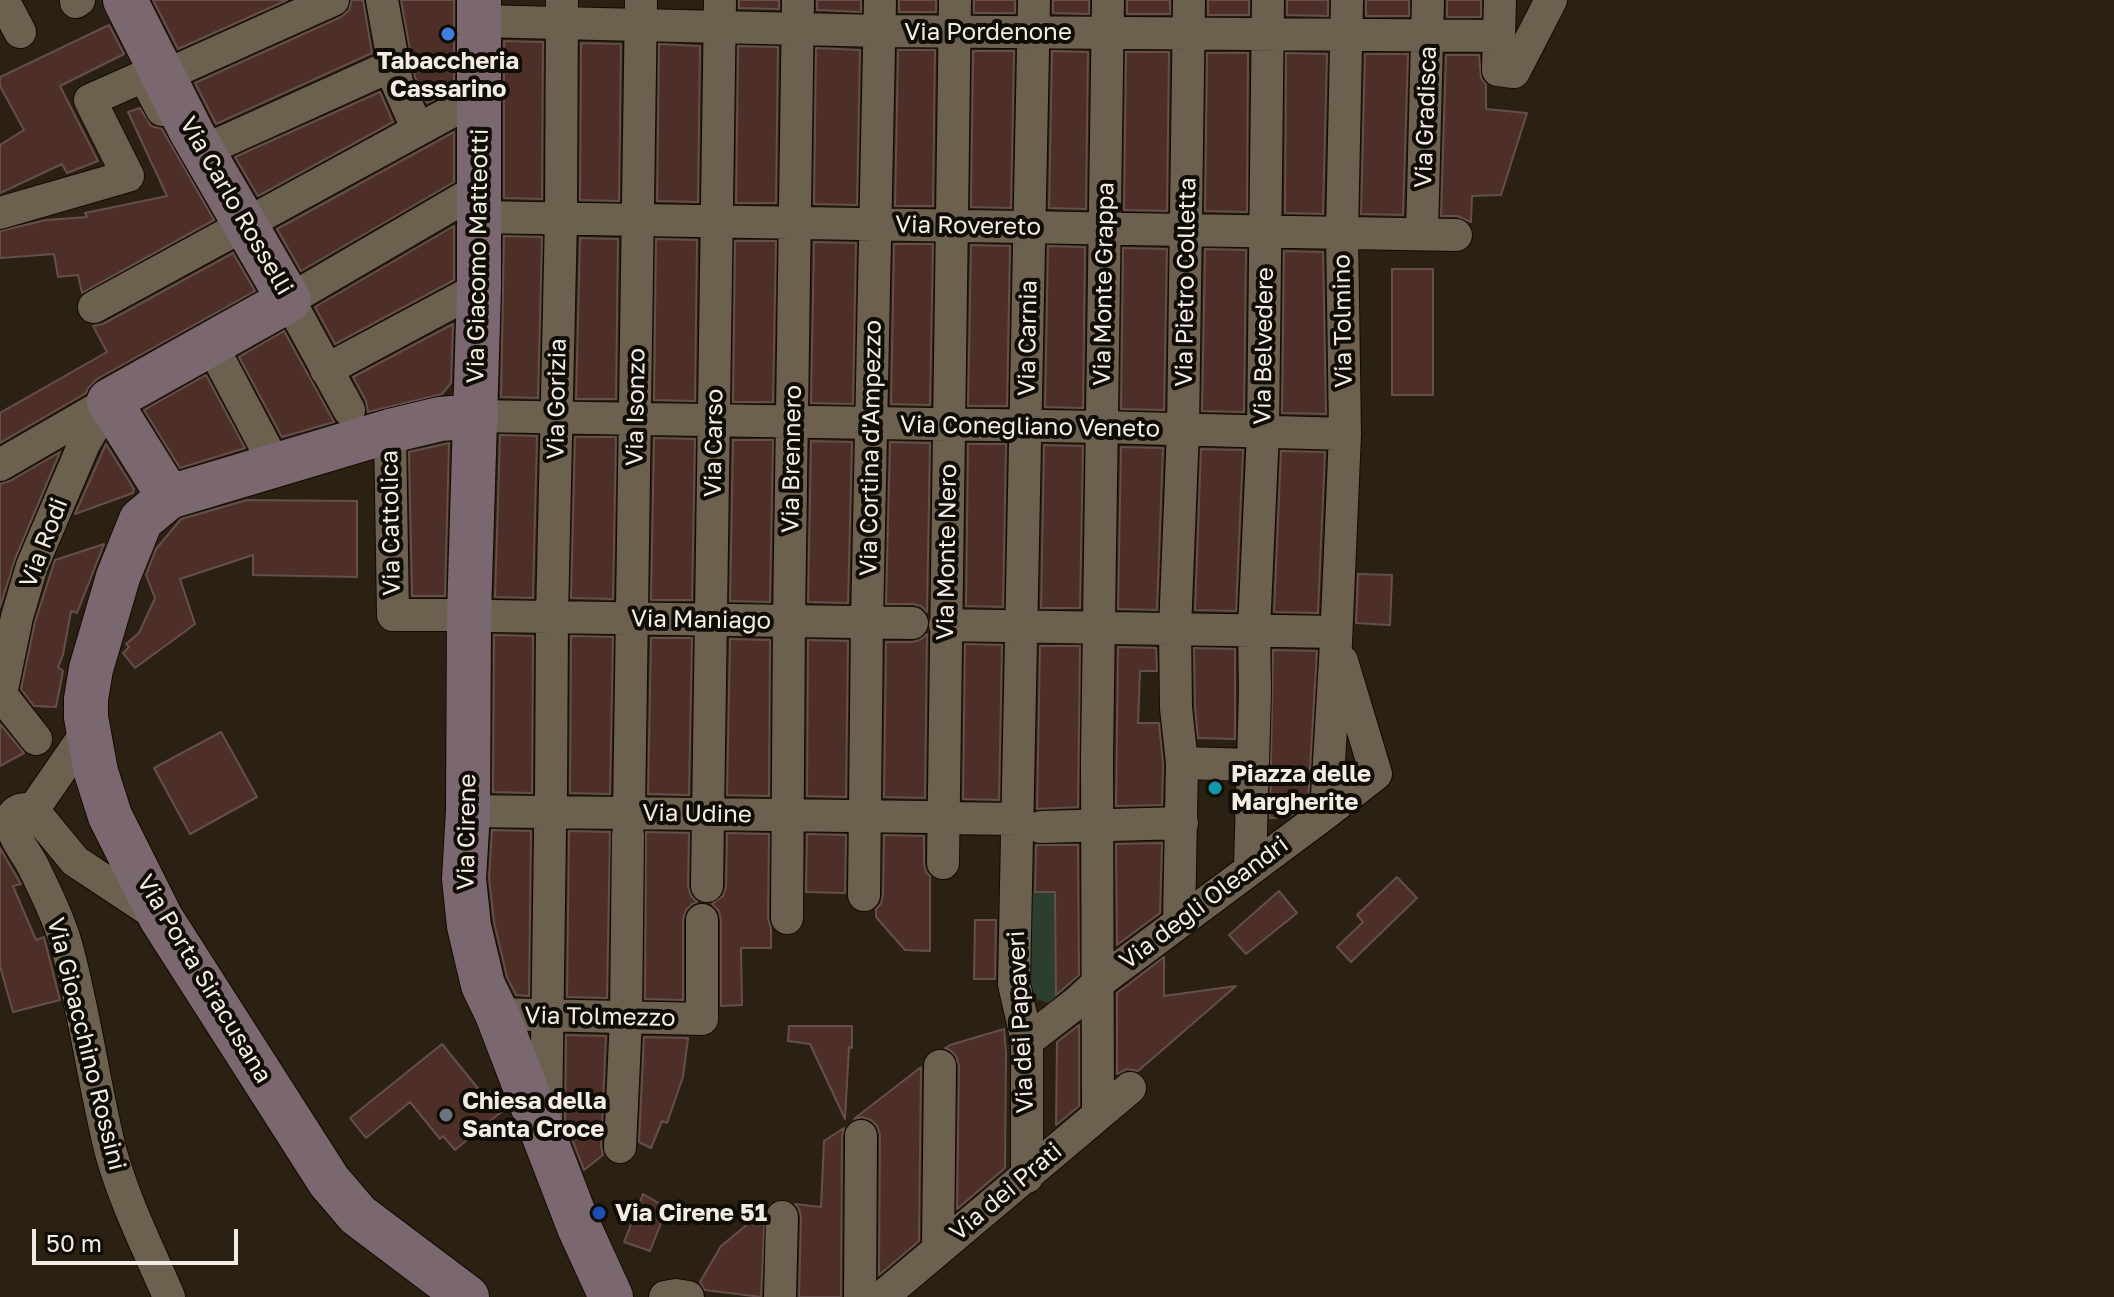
<!DOCTYPE html>
<style>
body{margin:0}
#map{position:relative;width:2114px;height:1297px;overflow:hidden;background:#2b2112;font-family:"Golos Text",sans-serif}
canvas{display:block}
.scale{position:absolute;left:32px;top:1229px;width:206px;height:36px;box-sizing:border-box;border:4px solid #f3ece2;border-top:0;padding-left:10px;font-size:24px;line-height:28px;white-space:nowrap;color:#f3ece2;-webkit-text-stroke:6px #100c06;paint-order:stroke}
</style>
<div id="map">
<canvas width="2114" height="1297"></canvas>
<div class="scale">50 m</div>
</div>
<script>
const context = document.querySelector('canvas').getContext('2d');
context.lineJoin = 'round';
function paint(path, color) { context.fillStyle = color; context.fill(path, 'evenodd'); }
function stroke(path, color, width, dash) { context.strokeStyle = color; context.lineWidth = width; context.lineCap = dash ? 'butt' : 'round'; context.setLineDash(dash || []); context.stroke(path); }
function label(font, color, halo, rows, align = 'center') {
  context.font = font + ' "Golos Text",sans-serif'; context.lineWidth = 8; context.setLineDash([]); context.textBaseline = 'middle'; context.strokeStyle = halo; context.fillStyle = color; for (const [text, x, y, turn = 0] of rows) {
    context.save(); context.translate(x, y); context.rotate((+turn || 0) * Math.PI / 180); context.textAlign = isNaN(turn) ? turn : align; if (halo) context.strokeText(text, 0, 0); context.fillText(text, 0, 0); context.restore();
  }
}
paint(new Path2D(`
 M1025,892H1055L1056,1005L1026,996Z`), '#2c3e2e');
const building = new Path2D(`
 M153,0H287L178,49Z
 M352,0H363L372,53L216,124L195,83L341,17L349,10Z
 M401,0H454V89L427,103L415,77Z
 M739,0H779V9L739,8Z
 M817,0H861V12L817,10Z
 M899,0H936V12H899Z
 M974,0H1015V13H974Z
 M1053,0H1089V14L1053,13Z
 M1127,0H1170V14H1127Z
 M1208,0H1249V15H1208Z
 M1287,0H1328V16L1287,15Z
 M1366,0H1409V16H1366Z
 M1447,0H1481V17H1447Z
 M109,25L124,54L60,86L98,161L67,173L62,164L0,193V145L24,130L0,86V77Z
 M504,41L543,42L542,199L504,198Z
 M581,43L621,44L619,201L580,200Z
 M659,44L700,46L698,202L657,201Z
 M738,46L778,47L776,203H736Z
 M816,48L860,50L857,205L814,204Z
 M898,50H935L933,206H895Z
 M973,51H1014L1011,208L971,207Z
 M1052,51L1088,52L1086,209L1049,208Z
 M1126,52H1169L1167,211L1124,210Z
 M1207,53H1248L1247,212L1205,211Z
 M1286,53L1327,54L1323,214L1285,213Z
 M1365,54H1408L1403,215L1361,214Z
 M1446,55H1479L1481,78L1486,85V109L1527,113L1501,195L1472,196L1471,222L1457,216H1441Z
 M380,92L393,122L258,196L235,157Z
 M140,108L151,126L162,129L214,220L82,293L78,275L58,277L54,254L0,258V231L46,220L87,217L85,213L167,196L128,112Z
 M454,132V182L301,271L277,229Z
 M454,226V280L335,344L315,307Z
 M504,236L542,237L538,398L501,397Z
 M580,238L618,239L616,399H576Z
 M656,239L697,240L695,401L654,400Z
 M735,241H776L773,402H733Z
 M814,242L856,243L853,404L811,403Z
 M894,244H933L930,405L891,404Z
 M971,245L1010,246L1007,406H968Z
 M1048,246L1085,247L1083,408L1045,407Z
 M1123,248L1167,249L1164,410L1121,409Z
 M1205,249L1246,250L1244,412L1202,411Z
 M1284,251L1323,252L1326,414L1282,413Z
 M233,253L255,291L97,379L88,388L86,393L0,443V413L107,352L93,326L103,324Z
 M1392,269H1433V395H1392Z
 M453,324L451,383L442,394L368,412L366,401L353,377Z
 M284,331L334,422L282,437L239,357Z
 M206,375L245,448L180,468L144,410Z
 M500,435L537,436L533,598L495,597Z
 M575,437H616L613,599L571,598Z
 M654,438L695,439L692,600H651Z
 M733,440H773L770,602L730,601Z
 M811,441L852,442L848,603L808,602Z
 M890,442L930,443L927,612L921,606L913,604H886Z
 M449,443L445,596H412L409,452Z
 M106,444L134,489L133,493L75,514Z
 M968,444H1006L1003,607L966,606Z
 M1044,445L1083,446L1080,608H1041Z
 M1121,447L1163,448L1157,610L1118,609Z
 M1201,449L1243,450L1236,611L1195,610Z
 M1281,451L1325,452L1318,613L1274,612Z
 M60,452L15,559L0,607V484L10,481Z
 M247,500L357,501V577L253,575V555L180,579L195,624L135,668L123,653L129,647L126,644L139,633L155,598L146,575L156,549L181,519Z
 M104,544L77,613L71,611L63,655L58,667L63,671L56,707L34,706L21,689L35,622L55,560Z
 M1358,574L1392,575L1390,625L1356,623Z
 M927,634L925,798L884,797L886,642H912L920,640Z
 M494,635L533,636L532,793L493,792Z
 M571,636L613,637L610,794L570,793Z
 M651,638H692L689,795L648,794Z
 M730,639L770,640L769,796L727,795Z
 M808,640L848,641L846,797L807,796Z
 M965,644L1002,645L999,800L963,799Z
 M1040,646H1080L1078,807L1037,809Z
 M1118,647L1156,648L1157,671H1140L1138,723H1159L1163,764L1162,805L1116,806Z
 M1194,648L1235,649V739L1198,738L1195,707Z
 M1273,650L1317,651L1308,803L1288,817L1270,818Z
 M0,724L24,753L0,766Z
 M221,732L257,797L190,834L154,768Z
 M492,830L531,831L529,996L516,995L507,977L494,922L489,878Z
 M569,831L610,832L607,998L567,997Z
 M646,832L689,833L688,886L691,896L697,902L692,904L686,910L683,919V1000L645,999Z
 M727,833L769,834L768,918L771,928V948H741L742,1005L721,1006V920L719,911L712,904L723,896L726,887Z
 M807,834L846,835L845,893L806,892Z
 M884,835L924,836V864L926,872L930,876V951L905,950L876,917V909L881,904L883,895Z
 M1162,843L1160,913L1117,945L1116,844Z
 M1036,845H1078L1079,975L1056,995L1055,892H1035Z
 M0,848L21,884L13,886L36,940L44,937L60,1000L13,1012L0,966Z
 M1397,877L1417,898L1351,962L1337,947L1363,922L1357,915Z
 M1279,891L1297,913L1246,954L1229,935Z
 M975,920H996L995,979H974Z
 M1164,957V996L1236,986L1138,1071L1127,1069L1117,1074V993Z
 M1079,1025V1106L1056,1125L1057,1042Z
 M789,1026H852V1048L849,1047L845,1119L810,1044L788,1041Z
 M1004,1029L1006,1053L1005,1168L957,1209L959,1066L956,1056L950,1050L945,1048L950,1045Z
 M566,1035L606,1036L601,1146L603,1155L584,1170L565,1121Z
 M644,1037L688,1038L683,1077L667,1123L662,1121L651,1148L639,1142Z
 M442,1044L485,1097L494,1089L503,1100L506,1108L455,1150L443,1136L440,1139L410,1102L366,1138L350,1118Z
 M921,1067L919,1241L879,1275L880,1135L877,1126L871,1120L862,1117L854,1119Z
 M844,1128L842,1136L841,1297H799L801,1217L799,1209L795,1204L821,1207L824,1141Z
 M643,1194L667,1208L650,1251L624,1242Z
 M765,1210L761,1297L705,1290L700,1282L721,1246Z`);
paint(building, '#4d2f28');
stroke(building, '#644f4a', 2);
const street = new Path2D(`
 M3,0L20,32
 M382,0L397,83L418,130
 M1500,0L1498,70L1514,72L1551,0
 M76,2L79,0
 M479,21L880,31L1498,36
 M164,76L333,0
 M203,151L393,65
 M0,213L128,176L90,100L144,76L162,110
 M479,217L1456,235
 M1422,234L1428,0
 M94,307L480,96
 M211,344L265,446
 M326,370L479,288
 M349,410L289,300L479,189
 M476,416L1102,427L1345,434
 M390,431L393,615H469
 M0,465L107,403
 M490,616L912,623
 M945,625L1336,632
 M0,693L36,739
 M1,694L17,617L32,566L84,444L109,401
 M1182,763L1252,765
 M551,797L552,617L561,218L562,0
 M33,810C27,809 21,808 16,812C1,824 27,853 33,866C46,893 60,921 68,951C85,1016 94,1083 110,1149C124,1201 148,1248 169,1297
 M33,810L75,861L161,918
 M33,810L89,729
 M468,811L926,817
 M629,813L641,0
 M1326,813L1376,774L1342,661
 M943,818L1018,819
 M1041,827L1182,823
 M943,863L955,0
 M1250,867L1255,691L1254,630L1263,432L1268,0
 M707,886L720,0
 M864,895L867,623L880,0
 M787,918L789,621L798,0
 M1179,922L1182,763L1176,708L1175,629L1183,430L1189,0
 M497,1014L702,1019V920
 M1027,1041L1075,1004L1098,983L1326,813L1336,643L1345,434L1342,232L1347,0
 M1098,1115L1097,759L1108,0
 M546,1124L550,831
 M620,1147L626,1018L628,835
 M1027,1177V1041L1014,984L1034,0
 M938,1249L940,1066
 M665,1297L676,1295L688,1297
 M780,1297L782,1217
 M860,1297L861,1136
 M882,1297L1130,1088`);
const secondary = new Path2D(`
 M125,0L192,133L289,300L109,401L169,497
 M479,0V288L469,615L468,811L464,879L469,926L483,985L497,1014L579,1227L611,1297
 M467,1297L358,1215L329,1181L161,918L110,816L96,772L86,717V699L91,669L118,577L141,520L169,497L390,431L440,419L476,416`);
stroke(street, '#130b01', 34);
stroke(secondary, '#130b01', 46);
stroke(street, '#6c614f', 32);
stroke(secondary, '#7b676f', 44);
for (const [x, y, r, color] of [
 [448,34,8,"#3f7fe0"],
 [1215,788,8,"#0f9aa8"],
 [446,1115,8,"#6b7280"],
 [599,1213,8,"#1a4fb4"]
]) { const dot = new Path2D(); dot.arc(x, y, r, 0, 2 * Math.PI); context.fillStyle = color; context.fill(dot); stroke(dot, '#100c06', 3); }
label('24px', '#f3ece2', '#100c06', [
 ["Via Pordenone",988,32],
 ["Via Gradisca",1426,117,-88],
 ["Via Carlo Rosselli",236,206,60],
 ["Via Rovereto",968,226,1],
 ["Via Giacomo Matteotti",478,256,-89],
 ["Via Pietro Colletta",1186,282,-89],
 ["Via Monte Grappa",1104,284,-89],
 ["Via Tolmino",1343,321,-91],
 ["Via Carnia",1028,338,-89],
 ["Via Belvedere",1264,346,-89],
 ["Via Gorizia",557,399,-89],
 ["Via Isonzo",636,407,-89],
 ["Via Conegliano Veneto",1030,427,1],
 ["Via Carso",714,443,-89],
 ["Via Cortina d'Ampezzo",871,448,-89],
 ["Via Brennero",792,459,-89],
 ["Via Cattolica",391,523,-91],
 ["Via Rodi",44,543,-69],
 ["Via Monte Nero",947,552,-89],
 ["Via Maniago",701,620,1],
 ["Via Udine",697,814,1],
 ["Via Cirene",467,832,-89],
 ["Via degli Oleandri",1204,903,-37],
 ["Via Porta Siracusana",204,979,59],
 ["Via Tolmezzo",600,1017,1],
 ["Via dei Papaveri",1021,1022,-93],
 ["Via Gioacchino Rossini",86,1044,76],
 ["Via dei Prati",1006,1192,-40]
]);
label('bold 24px', '#f3ece2', '#100c06', [
 ["Tabaccheria",448,61,"center"],
 ["Cassarino",448,89,"center"],
 ["Piazza delle",1231,774],
 ["Margherite",1231,802],
 ["Chiesa della",462,1101],
 ["Santa Croce",462,1129],
 ["Via Cirene 51",615,1213]
], 'left');
</script>
